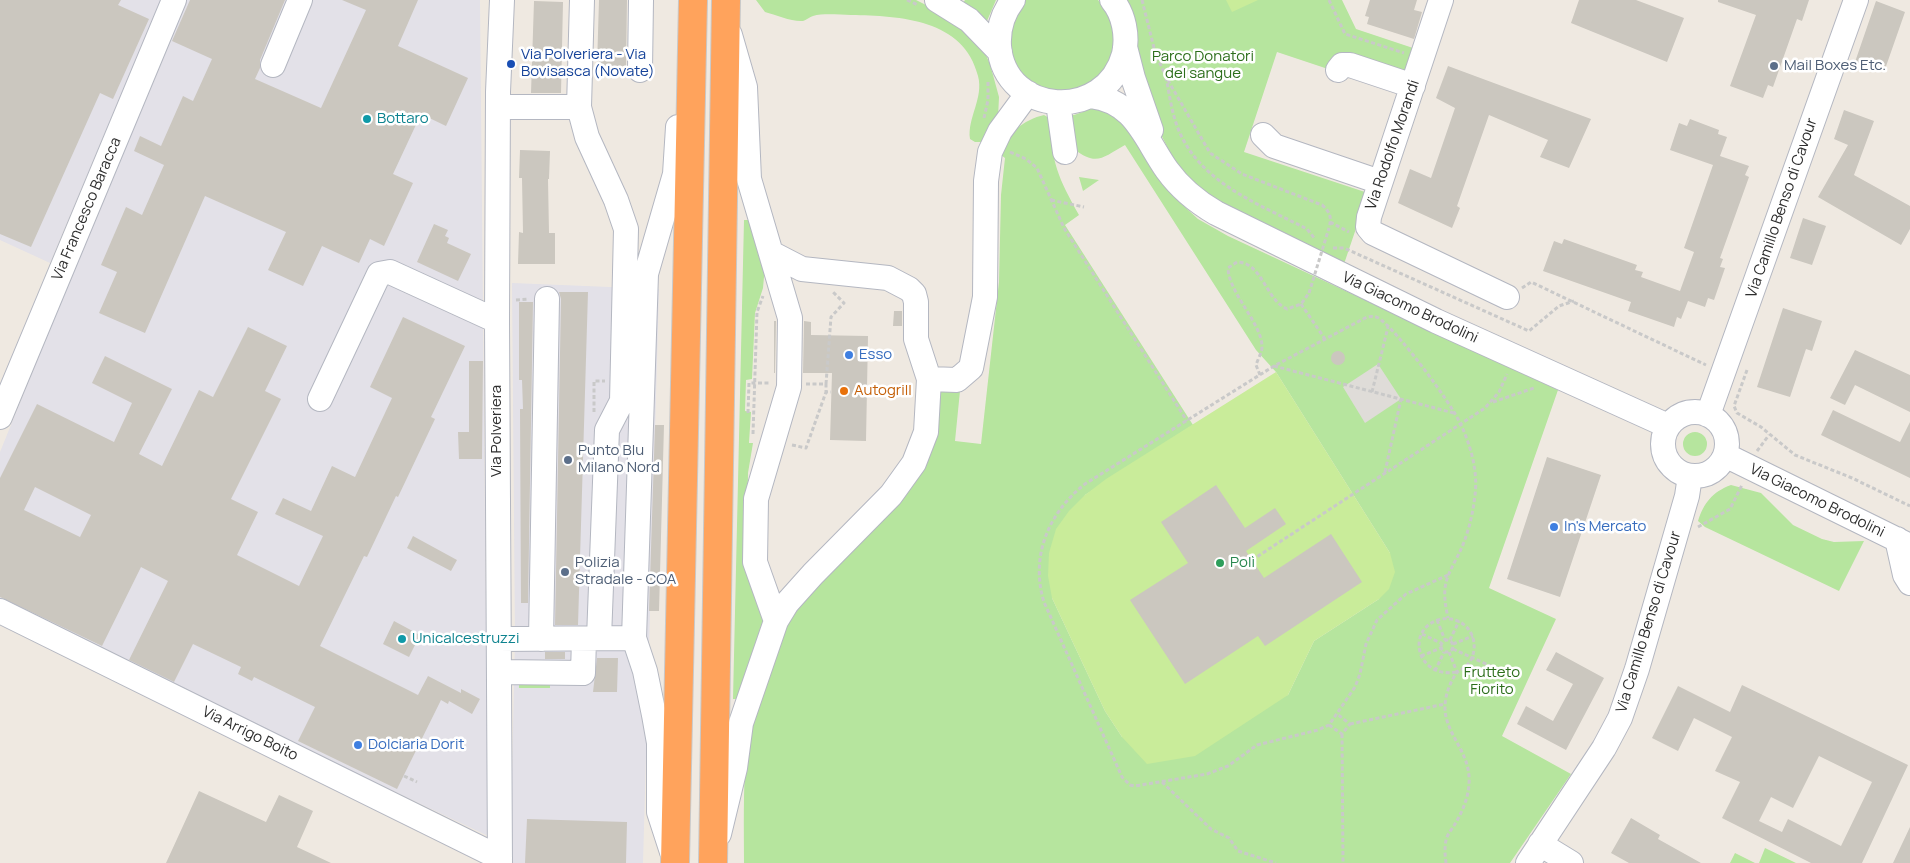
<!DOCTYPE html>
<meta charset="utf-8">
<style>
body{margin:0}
canvas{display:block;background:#efe9e1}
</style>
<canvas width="1910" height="863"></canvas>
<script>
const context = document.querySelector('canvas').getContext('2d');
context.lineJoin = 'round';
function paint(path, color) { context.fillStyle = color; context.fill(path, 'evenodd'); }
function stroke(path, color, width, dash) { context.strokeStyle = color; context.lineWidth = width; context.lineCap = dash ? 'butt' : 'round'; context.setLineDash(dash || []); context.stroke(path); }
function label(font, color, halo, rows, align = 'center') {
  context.font = font + ' Manrope,sans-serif'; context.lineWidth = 5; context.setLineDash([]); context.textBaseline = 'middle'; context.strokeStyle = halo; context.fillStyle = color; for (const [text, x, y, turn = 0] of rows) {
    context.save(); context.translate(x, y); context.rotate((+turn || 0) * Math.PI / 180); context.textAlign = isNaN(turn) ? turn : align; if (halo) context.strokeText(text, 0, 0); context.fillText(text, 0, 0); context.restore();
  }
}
paint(new Path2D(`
 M0,0H161L50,263L0,240Z
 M183,0H480L488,836L0,604V452Z
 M512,283L659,289L643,863H510L515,639Z`), '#e3e1e8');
paint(new Path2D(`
 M756,0H916L950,17L984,51L990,64L999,97L998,118L985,142H975L970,139C967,118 984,98 978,76C964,19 900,16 851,15C840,15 824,13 813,16C810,17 806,20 803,21C792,22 776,15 765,12Z
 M965,0H996L987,21L963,3Z
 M1026,0H1098C1119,23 1120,55 1099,78C1095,82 1087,85 1082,87C1078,89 1072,92 1068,93C1063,94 1055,90 1049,89C1006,80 999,31 1026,0Z
 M1122,0H1342L1356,29L1416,49L1407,75L1331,70L1277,52L1244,152L1368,193L1344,264L1222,204L1201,190L1184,173L1171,155L1156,124Z
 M1101,105L1113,107L1143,144L1174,197L1198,219L1228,236L1558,390L1489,588L1556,619L1502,736L1571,774L1510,863H744C744,828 743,791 746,756C750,711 776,639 801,602L899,502L938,389L960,391L955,441L981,444L999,282L1001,195L1005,158L1001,155C1003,135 1025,119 1044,115L1051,119C1050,161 1059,179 1079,215L1065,225L1193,425L1085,495L1052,598L1105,711L1122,737L1288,695L1314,641L1379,599L1390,553L1276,372L1256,350L1125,145C1103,157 1097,167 1074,149L1066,116C1078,116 1089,108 1101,105Z
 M1079,177L1099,180L1083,191Z
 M744,220H749L765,266L763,288L755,313L752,379L746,380L745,411L751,412L749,443H753L748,473L747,546L764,617L762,632L738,699H733Z
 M1683 444a12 12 0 1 1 24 0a12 12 0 1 1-24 0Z
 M1731,485L1761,493L1793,525L1822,539L1834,542L1864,541L1839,591L1705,527L1698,521C1704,503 1712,492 1731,485Z
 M519,676H550V688H519Z
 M1765,848L1796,863H1759Z
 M1735,853L1755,863H1730Z`), '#b6e59e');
paint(new Path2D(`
 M1226,0H1258L1232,12Z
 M1276,372L1390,553L1395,572L1389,589L1379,599L1314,641L1288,695L1195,756L1147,764L1122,737L1105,711L1052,598L1048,576L1049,553L1056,529L1069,511L1085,495L1106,479Z`), '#c9ec9a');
paint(new Path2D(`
 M1378,364L1401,399L1365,423L1343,387Z`), '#dfdcd8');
paint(new Path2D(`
 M0,0H121L118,5L149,19L113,99L100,93L31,247L0,234Z
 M190,0H285L260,60V68L255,79L321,108L366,10L342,0H418L398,46L468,78L446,126L421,114L393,174L413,183L384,246L370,239L359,263L322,246L303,286L268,270L286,232L205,196L145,333L99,313L117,272L101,265L126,207L142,215L164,165L134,151L140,136L161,146L183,96L193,101L212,59L172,41Z
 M599,0H627L626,66H597Z
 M1370,0H1417L1414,10L1422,12L1414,39L1367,24L1369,17L1365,16Z
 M1579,0H1636L1684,18L1667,62L1571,23Z
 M1718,0H1809L1802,21L1797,19L1773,87L1768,85L1763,98L1730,86L1756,15L1718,2Z
 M534,1L563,2L561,93H531Z
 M1876,1L1905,12L1884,72L1855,62Z
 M1448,66L1591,119L1569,168L1540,157L1548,140L1489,115L1457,206L1460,208L1452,228L1398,203L1410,169L1431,178L1455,108L1436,98Z
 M1844,110L1874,121L1854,175L1910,206V229L1901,245L1818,197L1848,145L1834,139Z
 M1690,119L1719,130L1718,134L1727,137L1720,156L1749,166L1745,175L1749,177L1720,258L1723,259L1720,267L1725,268L1714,300L1708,298L1705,307L1688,301L1681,319L1677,317L1674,327L1628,311L1631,302L1543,271L1554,241L1562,244L1564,239L1637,265L1635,270L1643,272L1641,277L1680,291L1694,252L1684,248L1713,165L1670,150L1679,123L1687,126Z
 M520,150L550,151L549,179H548L549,233H555V264H518L519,232L523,233L522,178H519Z
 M1803,218L1826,226L1812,265L1790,258Z
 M434,224L448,230L445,236L449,238L447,243L471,254L458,281L417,262Z
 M559,292H588L578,625H555L561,299Z
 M519,302H533L528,603H521L520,409H523L522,380H519Z
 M1783,308L1822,321L1812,351L1806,349L1790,397L1757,387Z
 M894,311H902V326H893Z
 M403,317L465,346L431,417L435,419L398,497L396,496L367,557L364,556L320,646L418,695L428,676L461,693V689L480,699L472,714L449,701L448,704L441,700L397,789L298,741L315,707L254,677L252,681L238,674L241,667L193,644L174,682L129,660L168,581L141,567L102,646L0,597V478L37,404L114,442L132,403L92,383L105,356L172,389L139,454L162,466L199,390L213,397L248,327L287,346L265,391L281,399L231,499L258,512L237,555L299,586L323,536L275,514L283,498L311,511L332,466L355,477L392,398L370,387ZM35,487L91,515L80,537L24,510Z
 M774,321H776L775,373H774Z
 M804,321L811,322V335L868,336L866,441L830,440L832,373H803Z
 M1855,350L1910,375V412L1855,385L1845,405L1830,398Z
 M1331 358a7 7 0 1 1 14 0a7 7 0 1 1-14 0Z
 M469,361H483L482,459H459L458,432H469Z
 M1833,410L1900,442L1910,422V478L1821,435Z
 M655,425H664L659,611H649Z
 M1547,457L1601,475L1560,597L1507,579Z
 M1216,485L1245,528L1275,508L1286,524L1246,551L1264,578L1331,534L1362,582L1265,646L1258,636L1185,684L1130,600L1188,563L1161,522Z
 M413,536L457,560L451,571L407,548Z
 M394,621L420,635L409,657L383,644Z
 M545,652H565V659H545Z
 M1556,652L1604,678L1566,750L1517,724L1526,706L1553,721L1573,684L1546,670Z
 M597,658H618L617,692H593Z
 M1742,685L1908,765L1862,863H1811L1722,818L1740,782L1715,771L1732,737L1694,718L1678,751L1652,738L1678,686L1730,712ZM1819,756L1872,782L1841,846L1788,819L1782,832L1759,821L1771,797L1793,808Z
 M199,791L266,822L279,795L313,811L297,847L331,863H166Z
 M1631,818L1660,835L1658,839L1701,863H1629L1611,853Z
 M527,819L627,822L626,863H525Z
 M1910,827V863H1893Z`), '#cbc7bf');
const minor = new Path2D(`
 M937,0L969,20L1000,52
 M1013,0C1003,13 998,29 999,46C1005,117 1106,122 1124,54C1128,36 1124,14 1112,0
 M1441,0L1369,217L1368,227L1373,233L1507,297
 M1125,47L1133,78L1151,130
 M273,65L300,0
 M640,70L641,0
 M1338,70L1342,65H1350L1413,86
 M1091,96C1135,101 1145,139 1167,170C1180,188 1197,202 1216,213L1436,321L1668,426
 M1058,103L1065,152
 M498,107H579L582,0
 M579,107L587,137L616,200L626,229L622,401L607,430L599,638
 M1263,135L1274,146L1380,182
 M773,254L802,269L888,278L909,289L914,294L916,302V339L929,379L926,432L914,463L891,495L813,574L787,603L776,621
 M929,379L957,380L971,368L985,297L986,181L990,152L1000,131L1028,93
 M320,399L379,274L390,272L497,321
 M1663 444a32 32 0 1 1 64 0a32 32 0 1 1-64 0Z
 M1708,415L1856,0
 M0,417L174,0
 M1725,455L1910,546
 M1897,539L1905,575L1910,583
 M0,611L500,858
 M498,639L634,638
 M541,639L547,299
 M499,672L583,673L584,639
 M719,834L735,768L741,723L776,621L755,562L756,499L789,387L790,318L749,179L745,87L730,35
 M1540,844L1571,863
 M672,852L659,812V743L654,715L645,671L634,638L646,274L675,174L678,127
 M500,863L497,321L498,92L502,0
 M1528,863L1604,748L1620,718L1637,669L1687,496L1690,476`);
const highway = new Path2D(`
 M675,863L693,0
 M713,863L726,0`);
stroke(minor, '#b4b7c1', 26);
stroke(highway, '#c9c9c9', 30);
stroke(new Path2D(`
 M907,0L918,5
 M1142,0L1155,52L1166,77L1210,153L1242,174L1322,205C1330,212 1332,217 1329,228
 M1329,0L1345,34L1404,53
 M1166,77C1169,92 1171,108 1176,123C1196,182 1257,203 1307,229L1315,239
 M984,118L988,100V80
 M1010,152L1026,159L1037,168L1064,228L1187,421
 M1051,200L1084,207
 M1330,222L1349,232
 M1333,248H1344L1529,331L1559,306L1574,301
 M1522,288L1531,282L1706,365
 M516,300L529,299
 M1301,304L1325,339
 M1274,366L1454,413
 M1747,370L1734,406L1737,413L1761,427L1795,455L1852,478L1910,506
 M1260,375L1256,365C1258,359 1262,352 1262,347C1262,323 1229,294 1228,268L1237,262C1263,263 1265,299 1287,309L1301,304L1309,293
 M806,384H826V392H831
 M826,384L831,317L844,303L833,292
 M1372,392L1388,327
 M1493,402L1534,388
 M594,412V381H605
 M748,413L749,383H770
 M753,434L757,312L763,296
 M792,445L806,448L826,392
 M1757,451L1769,435
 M1385,472L1401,399
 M1698,527L1730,509L1742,485
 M1252,560L1485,408L1499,392L1507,374
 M1448,575L1406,594L1377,620L1366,644L1360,674L1355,687L1329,725L1318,730L1257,745L1228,766L1207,774L1135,786L1130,785L1122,777L1044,602C1030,557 1048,513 1085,484L1274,366L1367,317C1372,316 1377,316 1381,320C1399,333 1452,404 1461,425C1471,446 1478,472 1475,495C1473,513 1469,530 1462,547C1456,561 1447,573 1445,588C1444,599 1446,608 1448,618
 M1437,620L1445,640
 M1422,634L1441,643
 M1441 646a6 6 0 1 1 12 0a6 6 0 1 1-12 0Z
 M1450,640L1459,621
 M1453,644L1473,636
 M1453,649L1515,677
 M1449,652L1457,672
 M1421,656L1441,648
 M1435,671L1444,652
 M1350,724L1445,704
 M1329,725L1342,734L1350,724L1337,714
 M1342,734L1343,863
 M404,776L417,782
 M1162,782L1211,829L1229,838L1238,851L1276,863
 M1446,863C1445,855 1444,845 1447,837C1449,832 1453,828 1455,824C1464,809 1470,793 1469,777C1468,750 1444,732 1445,706C1445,696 1450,682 1456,674C1458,670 1462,670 1465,667C1478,656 1477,634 1463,624C1456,619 1447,617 1438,620C1406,630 1416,679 1457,672`), '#c9c9c9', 3, [4, 2.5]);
stroke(minor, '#fff', 24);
stroke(highway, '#ffa35c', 28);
stroke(new Path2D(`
 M1309,293L1329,228`), '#c9c9c9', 3, [4, 2.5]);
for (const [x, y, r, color] of [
 [511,64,5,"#1a4fb4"],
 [1774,66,5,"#5c6f8a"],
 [367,119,5,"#0f9aa8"],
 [849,355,5,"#3f7fe0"],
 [844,391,5,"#e8710a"],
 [568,460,5,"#5c6f8a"],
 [1554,527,5,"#3f7fe0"],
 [1220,563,5,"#2e9e5b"],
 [565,572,5,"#5c6f8a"],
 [402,639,5,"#0f9aa8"],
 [358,745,5,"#3f7fe0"]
]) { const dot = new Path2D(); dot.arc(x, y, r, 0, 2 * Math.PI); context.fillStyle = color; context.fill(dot); stroke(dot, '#fff', 2); }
label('15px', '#164399', '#fff', [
 ["Via Polveriera - Via",521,55],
 ["Bovisasca (Novate)",521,72]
], 'left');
label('15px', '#2c6e1b', '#fff', [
 ["Parco Donatori",1203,57],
 ["del sangue",1203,74],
 ["Frutteto",1492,673],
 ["Fiorito",1492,690]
]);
label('15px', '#4e5e75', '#fff', [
 ["Mail Boxes Etc.",1784,66],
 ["Punto Blu",578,451],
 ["Milano Nord",578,468],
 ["Polizia",575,563],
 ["Stradale - COA",575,580]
], 'left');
label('15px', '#0d838f', '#fff', [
 ["Bottaro",377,119],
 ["Unicalcestruzzi",412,639]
], 'left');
label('15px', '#2e2e2e', '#fff', [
 ["Via Rodolfo Morandi",1393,145,-71],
 ["Via Camillo Benso di Cavour",1782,208,-71],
 ["Via Francesco Baracca",87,209,-67],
 ["Via Giacomo Brodolini",1410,308,25],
 ["Via Polveriera",497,431,-90],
 ["Via Giacomo Brodolini",1817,501,26],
 ["Via Camillo Benso di Cavour",1649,622,-73],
 ["Via Arrigo Boito",250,734,26]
]);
label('15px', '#366cbe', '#fff', [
 ["Esso",859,355],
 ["In's Mercato",1564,527],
 ["Dolciaria Dorit",368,745]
], 'left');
label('15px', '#c56008', '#fff', [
 ["Autogrill",854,391]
], 'left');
label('15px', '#27864d', '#fff', [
 ["Polì",1230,563]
], 'left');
</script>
